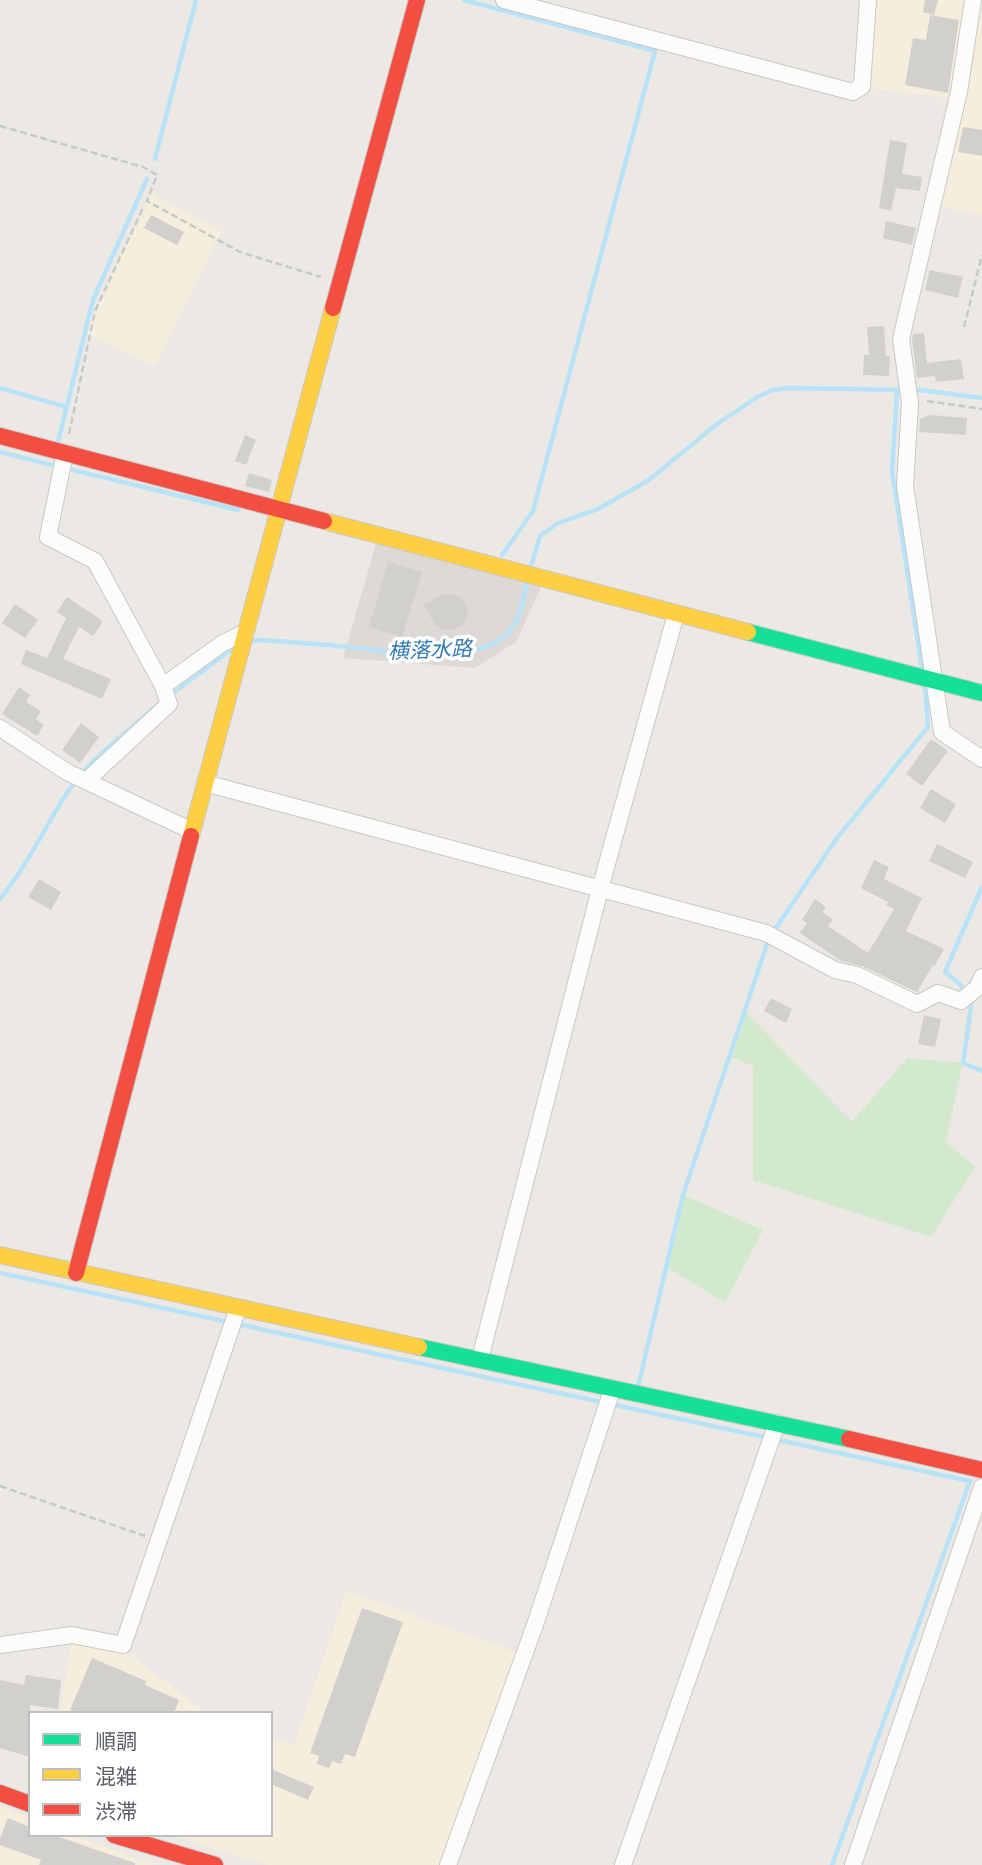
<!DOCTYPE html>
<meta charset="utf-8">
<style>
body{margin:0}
#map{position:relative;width:982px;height:1865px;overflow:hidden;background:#ece9e4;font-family:"Exo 2","Noto Sans JP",sans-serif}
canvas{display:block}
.legend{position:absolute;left:28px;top:1711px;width:245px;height:126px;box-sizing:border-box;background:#fff;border:2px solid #bdbfc1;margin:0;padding:9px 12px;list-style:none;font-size:21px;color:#5a5f64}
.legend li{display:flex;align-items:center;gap:14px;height:35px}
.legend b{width:35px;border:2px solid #bdbfc1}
</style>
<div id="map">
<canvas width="982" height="1865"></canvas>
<ul class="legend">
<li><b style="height:9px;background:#16e098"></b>順調</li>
<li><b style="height:9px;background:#ffcf43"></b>混雑</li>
<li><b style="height:9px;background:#f24e42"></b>渋滞</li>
</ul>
</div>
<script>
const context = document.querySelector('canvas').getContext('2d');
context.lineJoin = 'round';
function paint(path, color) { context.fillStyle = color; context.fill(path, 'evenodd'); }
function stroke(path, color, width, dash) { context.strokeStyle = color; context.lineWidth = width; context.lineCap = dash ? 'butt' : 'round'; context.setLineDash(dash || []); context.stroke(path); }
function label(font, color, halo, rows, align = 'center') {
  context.font = font + ' "Exo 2","Noto Sans JP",sans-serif'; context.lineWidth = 7; context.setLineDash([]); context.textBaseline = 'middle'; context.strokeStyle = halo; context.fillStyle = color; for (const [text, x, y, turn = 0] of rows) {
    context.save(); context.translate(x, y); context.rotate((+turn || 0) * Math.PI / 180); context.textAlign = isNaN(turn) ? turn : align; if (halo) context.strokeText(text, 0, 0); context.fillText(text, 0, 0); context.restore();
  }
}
paint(new Path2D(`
 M866,0H982V215L926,204L938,139L949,98L852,86Z
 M151,193L221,232L155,366L84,333Z
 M346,1591L518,1653L441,1865H269L171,1835H271V1738L294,1745Z
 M72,1640L126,1652L207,1713H60Z
 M0,1805L30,1818V1835H72L154,1865H0Z`), '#f6eedc');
paint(new Path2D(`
 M377,540L543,583L516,642L475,668L343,658Z`), '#dddad5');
paint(new Path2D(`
 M745,1011L852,1122L907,1058L963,1063L946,1142L975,1167L931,1237L753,1180V1066L731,1057Z
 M683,1195L763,1230L725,1303L665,1266Z`), '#d3e9cd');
stroke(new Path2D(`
 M464,0L655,51L533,511L502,555
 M155,159L196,0
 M0,388L66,407
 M912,389L982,398
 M897,391L892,471L922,669
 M58,442L93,300L147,179
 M0,452L52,465
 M73,470L238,510
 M531,566L540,536L558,523L598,509L649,480L717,424L759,396L773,390L790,388L903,390
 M250,642L258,640C289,642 319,644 349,647C392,652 465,666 502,638C520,625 523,602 527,581
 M169,696L232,649
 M0,899C28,865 45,826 69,790C91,758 125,734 154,708
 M965,994L960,984L945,972L982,887
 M968,1002L971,1007L963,1063L982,1071
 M0,1273L228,1322
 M237,1324L970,1481L832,1865
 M638,1387L683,1195L769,938L837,838L928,727L925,684`), '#b8e2f7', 4.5);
paint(new Path2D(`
 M925,0H938L934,15L923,12Z
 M930,15L959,20L948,93L905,85L913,38L926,40Z
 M963,127L982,130V156L958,152Z
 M890,140L907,143L902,174L922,177L920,191L896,188L891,211L879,208Z
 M151,215L184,232L177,245L144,228Z
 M886,221L916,228L912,245L883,238Z
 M930,270L963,277L958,298L925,290Z
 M884,326L886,356H890L889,376L863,375L864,355H869L867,327Z
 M924,333L927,363L961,359L964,379L936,382L935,376L917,378L912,339L913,334Z
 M930,415L967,418L966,435L919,432L920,419Z
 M245,435L256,440L246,465L235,461Z
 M249,473L272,480L269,492L245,486Z
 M388,562L422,572L402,637L369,627Z
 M443,594H453L462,598L467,607V616L462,625L453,630H444L435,625L424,605Z
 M67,597L103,621L93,636L79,627L63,659L111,679L102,699L21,664L26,650L47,658L66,618L57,612Z
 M15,604L38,620L25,638L2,623Z
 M19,687L30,695L26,702L41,711L36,719L44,725L37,736L2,714Z
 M81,723L99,737L80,763L62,750Z
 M931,739L948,751L922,786L906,774Z
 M931,789L956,804L945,823L920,808Z
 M937,844L973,862L965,878L929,861Z
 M874,860L889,867L884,879L922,898L906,931L944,949L935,966L933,965L917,992L862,966L841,961L800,933L807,923L802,920L815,899L826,907L822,912L833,919L828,926L868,953L894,909L886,905L888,902L861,888Z
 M39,879L61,892L51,910L28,897Z
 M771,998L792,1009L786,1023L764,1011Z
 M924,1015L941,1019L935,1047L918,1044Z
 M362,1608L403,1622L355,1757L345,1754L341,1764L332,1761L329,1768L317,1764L319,1756L310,1753Z
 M92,1658L146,1681L145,1685L179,1700L174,1713H77L70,1710Z
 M26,1675L61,1680L58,1709L30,1705V1757L0,1748V1680L24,1685Z
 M271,1769L314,1787L308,1800L271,1784Z
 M8,1818L30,1827V1835H53L135,1863V1865H39L41,1860L0,1845V1838Z`), '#d2d0cd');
const street = new Path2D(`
 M504,0L853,92L862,86L868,0
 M973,0L959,92L901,339L910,403L905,486L942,732L982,759
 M65,453L48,537L95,561L163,686L169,704L86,781
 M163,686L223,643L246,632
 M0,728L67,772L192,831
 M205,783L766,933L835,970L857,975L917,1004L938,993L961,1001L977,988L982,977
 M480,1359L600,889L676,614
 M0,1645L72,1635L123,1645L238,1308
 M448,1865L536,1622L612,1390
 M623,1865L777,1423
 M853,1865L982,1487`);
const fast = new Path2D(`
 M748,632L982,693
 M419,1347L849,1439`);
const slow = new Path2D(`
 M324,521L748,632
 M191,836L333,308
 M0,1255L419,1347`);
const jam = new Path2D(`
 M333,308L417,0
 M0,436L324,521
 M76,1273L191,836
 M849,1439L982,1470
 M0,1793L30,1804
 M114,1835L215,1865`);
stroke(street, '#c8c8c7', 18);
stroke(fast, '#c9c8c8', 18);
stroke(slow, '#c9c8c8', 18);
stroke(jam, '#c9c8c8', 18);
stroke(new Path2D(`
 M0,126L143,167L157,175L147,201L240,252L321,277
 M964,327L982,255
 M927,401L982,409
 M69,434L95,311L144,206
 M0,1486L145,1536`), '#c4cbc7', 2.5, [7, 3.5]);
stroke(street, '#fcfcfb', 16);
stroke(fast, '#16e098', 16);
stroke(slow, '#ffcf43', 16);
stroke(jam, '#f24e42', 16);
label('italic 21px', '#327cb2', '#fff', [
 ["横落水路",430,650,-2]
]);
</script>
